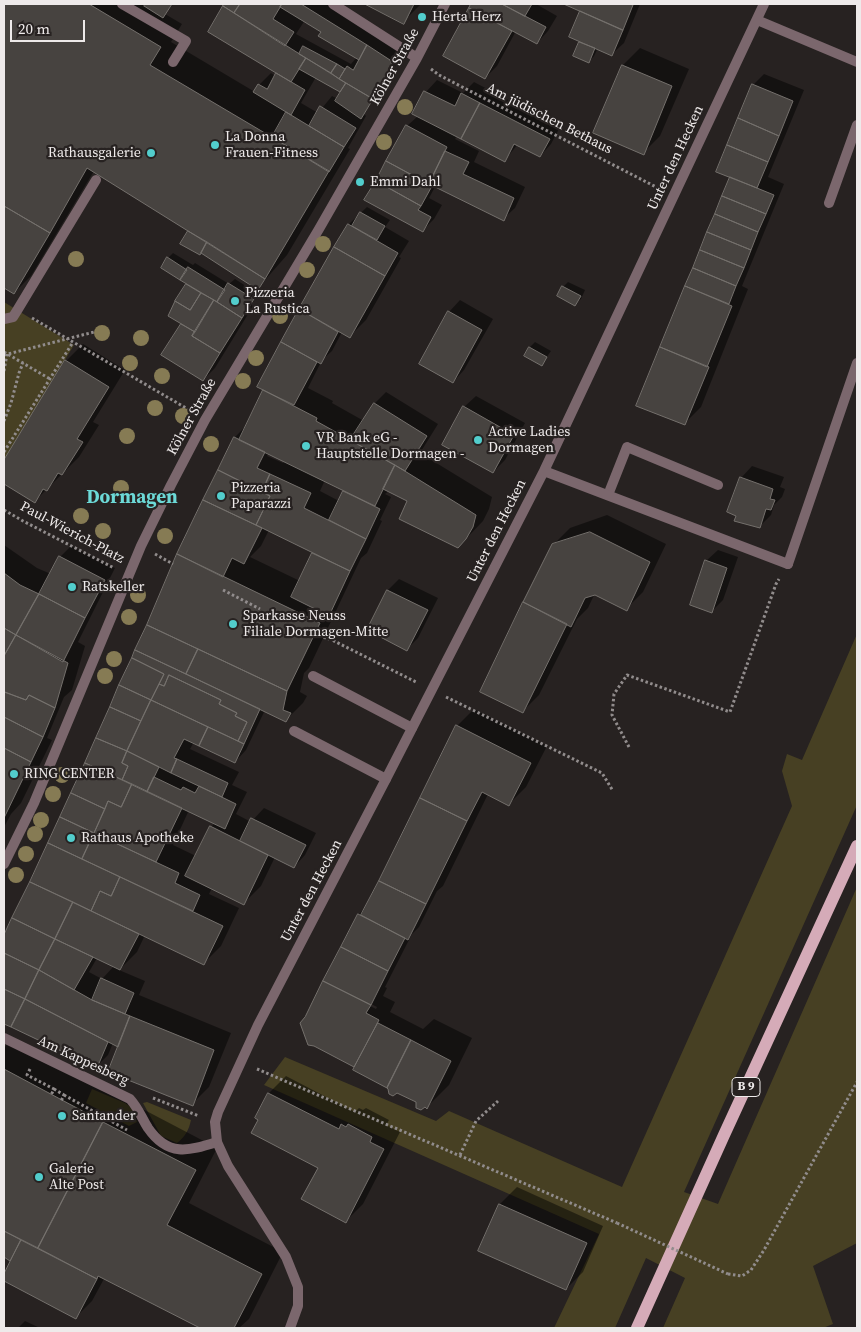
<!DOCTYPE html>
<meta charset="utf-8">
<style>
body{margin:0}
#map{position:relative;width:861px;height:1332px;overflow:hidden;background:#272221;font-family:"Source Serif 4",serif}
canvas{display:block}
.frame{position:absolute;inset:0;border:5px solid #eeeaea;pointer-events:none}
.scale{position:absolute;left:10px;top:20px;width:75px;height:22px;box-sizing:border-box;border:2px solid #eeeaea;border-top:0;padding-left:6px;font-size:15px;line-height:18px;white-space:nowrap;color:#eeeaea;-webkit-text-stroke:4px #272221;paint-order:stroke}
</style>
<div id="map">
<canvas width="861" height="1332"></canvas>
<div class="frame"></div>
<div class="scale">20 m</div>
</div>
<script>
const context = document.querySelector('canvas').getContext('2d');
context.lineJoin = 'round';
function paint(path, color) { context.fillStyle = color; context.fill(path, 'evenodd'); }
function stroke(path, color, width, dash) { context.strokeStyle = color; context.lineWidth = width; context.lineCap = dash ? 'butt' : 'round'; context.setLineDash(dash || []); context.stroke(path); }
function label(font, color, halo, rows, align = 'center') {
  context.font = font + ' "Source Serif 4",serif'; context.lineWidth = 4.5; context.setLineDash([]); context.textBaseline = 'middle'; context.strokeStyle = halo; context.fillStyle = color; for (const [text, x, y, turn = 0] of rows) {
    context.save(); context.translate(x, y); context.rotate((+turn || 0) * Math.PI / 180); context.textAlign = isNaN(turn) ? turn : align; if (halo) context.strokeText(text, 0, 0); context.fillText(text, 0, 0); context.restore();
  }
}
paint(new Path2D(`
 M4,302L74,345L4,460Z
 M857,634V805L684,1192L718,1204L857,887V1243L813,1266L833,1324L823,1328H663L685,1278L646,1258L615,1328H554L599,1234L264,1085L285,1057L436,1121L449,1111L622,1187L792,806L782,771L787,754L802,760Z
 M92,1089L125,1103L132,1108L137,1122L129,1126L86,1103Z
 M147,1102L191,1120C189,1130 185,1137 177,1143L161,1136L143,1103Z`), '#474023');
paint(new Path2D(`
 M4,4H173L165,14L182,24L171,42L255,92L259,85L271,73L275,76L277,72L225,6L221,4H330L403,53L384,86L378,92L364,114L366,116L348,148L350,149L287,255L258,288L190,231L94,171L31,276L14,293L4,287ZM305,20L323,31L357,57L351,64L296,34ZM316,77L341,92L338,99L332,96L318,113L301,103Z
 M367,4H421L403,22Z
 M473,4H536L557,16L548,31L537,43L516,31L497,66L485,78L445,56Z
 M568,4H640L624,43L612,54L598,48L594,56L589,62L574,55L581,41L582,10Z
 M640,48L689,69L660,136L643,153L595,133L623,65Z
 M764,74L804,90L768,177L784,184L742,286L748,289L701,407L684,424L686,287L732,176L753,85Z
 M437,80L463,93L474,82L560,127L551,144L540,156L518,144L505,160L457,136L455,139L479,151L474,162L525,187L515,208L503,219L435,187L429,198L442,205L434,219L422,231L366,199L407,126L418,116L414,114L426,92Z
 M367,207L390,220L385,227L409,241L399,257L401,258L366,320L349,337L342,332L332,351L322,360L308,388L333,401L332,403L364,421L375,403L386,392L438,424L420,453L492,497L489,509L483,521L458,547L409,500L389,491L385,494L391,497L380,520L382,521L367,553L361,558L309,668L304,673L300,692L307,696L303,703L286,720L265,710L246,750L235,762L194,742L190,749L239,772L232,785L247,792L236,814L251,822L264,808L316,833L305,855L294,867L275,857L261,886L244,903L212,888L209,894L239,908L221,946L204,963L145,935L137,952L119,970L145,981L139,995L231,1033L209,1087L192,1104L113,1043L108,1055L97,1066L4,1022V937L49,844L148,625L178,555L235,437L246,426L266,390L259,386L349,224ZM269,453L285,461L283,463L267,456ZM325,480L345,490L339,501L320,491ZM269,530L314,553L300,581L250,557L261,546ZM174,709L202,723L200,724L173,711ZM189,810L215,823L211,827L196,856L173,845ZM97,958L114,966L102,979L89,972Z
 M173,253L193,265L195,263L229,284L235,279L258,294L251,305L253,306L215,368L203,380L163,355L182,323L177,301L188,283L168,258Z
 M568,282L585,290L581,299L575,304L563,287Z
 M460,300L493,319L464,370L453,382L449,312Z
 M535,342L551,351L541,365L530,347Z
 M83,344L125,370L93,422L99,425L79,457L35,501L4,482V463L66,361Z
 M476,396L525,423L505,460L493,472L464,407Z
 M752,466L784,477L780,487L785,489L782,497L774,505L771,515L760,526L741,478Z
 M607,515L666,544L643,592L626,609L595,593L588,608L577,619L539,695L522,712L553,545L570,528Z
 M4,545L37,568L51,574L60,557L71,546L115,568L78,642L85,646L72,690L64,697L47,738L52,740L21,803L11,814L4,827Z
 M718,550L738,557L723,600L712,611L706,561Z
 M399,579L438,598L418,638L407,649L368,630L388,590Z
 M474,709L547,746L526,787L509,804L488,794L443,886L437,891L419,927L412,934L385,987L387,988L383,996L395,1002L390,1012L423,1029L434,1019L472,1038L449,1085L427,1107L390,1088L356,1067L315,1045L306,1017L359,914L367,906L457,726ZM329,982L377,1007L376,1009L329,985Z
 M11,1040L217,1148L189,1203L283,1252L249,1319L239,1328H202L105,1277L92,1301L75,1318L4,1280V1277L15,1256L10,1260L4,1256V1048Z
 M286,1076L355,1112L359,1108L363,1110L366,1108L389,1120L386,1125L400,1132L363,1204L346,1221L319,1167L257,1117L269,1093Z
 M517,1187L603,1226L583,1272L566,1289L500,1204Z
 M25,1321L40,1328H18Z`), '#0007');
const building = new Path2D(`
 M4,4H89L161,47L150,65L329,171L265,279L87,168L50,233L4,206Z
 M146,4H172L163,18L144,6Z
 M224,4H240L234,13L223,6Z
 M240,4H282L273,19L294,32L285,46L234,13Z
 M282,4H301L367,45L359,60L318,36L321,32L280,7Z
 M365,4H414L404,24Z
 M471,4H502L546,27L537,44L469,8Z
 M502,4H532L525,16Z
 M564,4H629L633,5L623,30Z
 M223,6L306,58L291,82L208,32Z
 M469,8L512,31L485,79L443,56Z
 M580,11L623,30L612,56L569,37Z
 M579,42L595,48L589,63L573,56Z
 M367,45L390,60L392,65L373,99L339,79L347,66L353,70Z
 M303,46L337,64L331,73L299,54Z
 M306,58L346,83L340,92L299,69Z
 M337,64L345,69L339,79L331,73Z
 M622,65L672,86L644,155L593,133Z
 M276,73L305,90L291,115L253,92L258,84L267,89Z
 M346,83L373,99L361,119L335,101Z
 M752,84L793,101L779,136L738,118Z
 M424,91L455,106L461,93L480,103L461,139L412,114Z
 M480,103L550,139L540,157L514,144L505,162L461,139Z
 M320,106L356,128L344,147L309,126Z
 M286,112L344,147L329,172L272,137Z
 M738,118L779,136L768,162L727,145Z
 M406,125L447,147L429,184L386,161Z
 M727,145L768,162L757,188L716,172Z
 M445,151L469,162L463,174L514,198L504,221L429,184Z
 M386,161L432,186L421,206L376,181Z
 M730,177L774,195L766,214L722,196Z
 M376,181L421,206L418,210L431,217L423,232L364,200Z
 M722,196L766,214L758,232L715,214Z
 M4,206L50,233L14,294L4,288Z
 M360,212L385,226L377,240L352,226Z
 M715,214L758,232L751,250L707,232Z
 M348,224L398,253L385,276L334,247Z
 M188,231L207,242L200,255L180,244Z
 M707,232L751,250L744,268L700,250Z
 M207,242L265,279L258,290L201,253Z
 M334,247L385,276L350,338L299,309Z
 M700,250L744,268L736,286L693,268Z
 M167,257L187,270L180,280L161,268Z
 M188,267L225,290L217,302L180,280Z
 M693,268L736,286L729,304L685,286Z
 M228,283L254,299L242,318L217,302Z
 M186,284L201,293L190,310L175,301Z
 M562,286L581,296L575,306L557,296Z
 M685,286L732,306L707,367L660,347Z
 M201,293L214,300L195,332L168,316L175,301L190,310Z
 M214,300L242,318L220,353L192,336Z
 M299,309L338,332L321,364L281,342Z
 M448,311L482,330L453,383L419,364Z
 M181,324L195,332L192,336L220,353L203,381L161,355Z
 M281,342L317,362L294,405L257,387Z
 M529,347L547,357L542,366L524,356Z
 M660,347L709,367L685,425L636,406Z
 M65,360L109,387L77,439L83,442L62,475L58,473L47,491L43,489L35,503L4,484V460Z
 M263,390L317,418L316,421L395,465L375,506L239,440Z
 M374,403L427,436L405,471L350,440Z
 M463,406L514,435L493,473L442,445Z
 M234,437L265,452L257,468L270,474L262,492L218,470Z
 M395,465L476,515L473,527L466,539L458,548L399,519L407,501L383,489Z
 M218,470L270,496L256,525L203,500Z
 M270,474L311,493L304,508L366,539L350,571L256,525L270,496L262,492Z
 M740,477L773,489L770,499L775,500L771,510L766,509L760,528L734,521L736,516L727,512Z
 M343,491L380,509L366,539L329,520Z
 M203,500L262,528L244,564L232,558L223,577L177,554Z
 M590,532L650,562L627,611L595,595L585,598L571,627L523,602L552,544Z
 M312,553L350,571L329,616L291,597Z
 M177,554L320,623L287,691L147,625Z
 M59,556L105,580L85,618L39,594Z
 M705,560L727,568L712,613L690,605Z
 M4,573L20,585L39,594L16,635L4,628Z
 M387,590L428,610L407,651L367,630Z
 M39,594L85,618L63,662L16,635Z
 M523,602L567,624L523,713L480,692Z
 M147,625L198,649L186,674L135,650Z
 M4,628L16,635L4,656Z
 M16,635L68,663L55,708L29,695L26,700L4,692V656Z
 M198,649L287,691L283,710L291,713L286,722L186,674Z
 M135,650L260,709L244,744L238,741L247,722L235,716L237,713L219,704L221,700L169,675L164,686L159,684L164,674L132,658Z
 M132,658L164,674L151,700L119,685Z
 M169,675L221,700L219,704L237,713L235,716L247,722L238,741L151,700L159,684L164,686Z
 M119,685L151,700L141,721L110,707Z
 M5,692L26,700L29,695L55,708L43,737L4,717Z
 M151,700L208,727L199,746L184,739L174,758L177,759L171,773L127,751Z
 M110,707L141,721L127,751L96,738Z
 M4,717L43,737L31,762L4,748Z
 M456,725L531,763L509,806L482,792L467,821L420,798Z
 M208,727L244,744L235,763L199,746Z
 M96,738L127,751L122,763L128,766L122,780L85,763Z
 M4,748L31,762L4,818Z
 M127,751L159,767L147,792L122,780L128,766L122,763Z
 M177,759L228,783L222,797L171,773Z
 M85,763L132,784L121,807L108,801L105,809L71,793Z
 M154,777L181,790L183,787L195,793L199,786L236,804L225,829L147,792Z
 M132,784L182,808L156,862L94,833L108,801L121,807Z
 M71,793L105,809L94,833L60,817Z
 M420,798L467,821L426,904L379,881Z
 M60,817L94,833L82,859L48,843Z
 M251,818L306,845L294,868L240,841Z
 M210,826L268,855L244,905L185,876Z
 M94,833L179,873L175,883L200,895L193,911L82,859Z
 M48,843L120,877L111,896L100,891L91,911L30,882Z
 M120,877L223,926L204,965L91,911L100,891L111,896Z
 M379,881L426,904L408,940L361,915Z
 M30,882L73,902L55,939L12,918Z
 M73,902L139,934L120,970L55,939Z
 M358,914L405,938L388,971L341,947Z
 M12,918L55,939L39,970L4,953V935Z
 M55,939L93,957L74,990L39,970Z
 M341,947L388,971L371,1005L323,981Z
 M4,953L39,970L25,999L4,989Z
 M39,970L92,1000L130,1016L118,1047L25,999Z
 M101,978L134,993L125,1014L92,1000Z
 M323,981L371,1005L366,1013L379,1020L354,1067L314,1046L308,1045L300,1023L305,1017Z
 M4,989L25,999L11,1027L4,1024Z
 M25,999L108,1042L97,1068L11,1027Z
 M130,1016L214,1050L193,1106L108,1072Z
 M378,1023L411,1040L387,1088L353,1070Z
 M411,1040L451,1061L427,1109L425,1107L421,1110L416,1108V1102L397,1093L393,1096L389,1094L388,1089L387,1088Z
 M4,1069L103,1122L38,1248L4,1231Z
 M268,1093L339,1129L341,1124L346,1127L348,1124L372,1137L370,1142L384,1149L346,1223L301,1199L318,1168L251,1133L258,1120L255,1118Z
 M103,1122L196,1170L167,1225L262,1274L234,1328H200L98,1276L97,1279L38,1248Z
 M499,1204L587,1243L566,1290L478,1251Z
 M4,1231L21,1240L10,1261L4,1257Z
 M21,1240L97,1279L76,1319L4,1281V1274Z`);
paint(building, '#474340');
stroke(building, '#74706c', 1);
stroke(new Path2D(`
 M431,69L439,75L658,188
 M32,318L191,411
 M4,352L50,379
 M4,355L94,332
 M4,371L7,354
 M4,421L11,403L19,373L23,363
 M4,452L73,342
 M4,510L23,521L114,568
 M155,554L173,564
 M223,590L260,609
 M314,634L332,640L416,682
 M446,697L602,773L613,791
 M629,747L612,715L614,694L627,675L730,712L776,584L779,579
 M30,1069L27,1075L54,1089L51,1095
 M257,1069L617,1223
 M54,1089L64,1095L61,1101
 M64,1095L127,1130
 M153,1098L199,1116
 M460,1155L476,1121L498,1101
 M728,1274L742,1276L751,1270L764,1250L857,1082`), '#918c8c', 3, [2.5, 2.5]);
stroke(new Path2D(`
 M122,4L186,41L173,62
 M829,203L857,125
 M4,319L13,317L18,309L96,180
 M608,495L627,447L718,485
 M788,564L857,363
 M313,676L412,728
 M294,731L386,779`), '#7b676d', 10);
stroke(new Path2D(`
 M333,4L417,58
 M4,864L34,803L141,546L171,485L205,420L319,229L417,58L445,4
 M4,1038L130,1099C139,1109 141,1117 148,1128C168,1157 188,1151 217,1142`), '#7b676d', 10);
stroke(new Path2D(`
 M757,20L857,62
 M544,471L788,564
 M290,1328L298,1306V1287L286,1257L228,1166L217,1142L215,1122L218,1112L258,1025L386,779L544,471L764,4`), '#7b676d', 10);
stroke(new Path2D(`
 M637,1328L724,1135L857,846`), '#d5abb8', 12);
stroke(new Path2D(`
 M617,1223L728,1274`), '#918c8c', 3, [2.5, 2.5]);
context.fillStyle = '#867b54';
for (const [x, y] of [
 [405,107],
 [384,142],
 [323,244],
 [76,259],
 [307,270],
 [280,316],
 [102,333],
 [141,338],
 [256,358],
 [130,363],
 [162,376],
 [243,381],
 [155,408],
 [183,416],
 [127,436],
 [211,444],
 [121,488],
 [81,516],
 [103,531],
 [165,536],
 [138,595],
 [129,617],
 [114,659],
 [105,676],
 [62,775],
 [53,794],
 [41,820],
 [35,834],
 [26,854],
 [16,875]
]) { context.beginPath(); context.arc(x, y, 8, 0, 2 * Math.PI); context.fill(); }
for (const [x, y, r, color] of [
 [422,17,5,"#52cdcc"],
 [215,145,5,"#52cdcc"],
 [151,153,5,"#52cdcc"],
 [360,182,5,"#52cdcc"],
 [235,301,5,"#52cdcc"],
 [478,440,5,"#52cdcc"],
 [306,446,5,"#52cdcc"],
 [221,496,5,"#52cdcc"],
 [72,587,5,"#52cdcc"],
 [233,624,5,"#52cdcc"],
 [14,774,5,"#52cdcc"],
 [71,838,5,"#52cdcc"],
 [62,1116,5,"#52cdcc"],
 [39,1177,5,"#52cdcc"]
]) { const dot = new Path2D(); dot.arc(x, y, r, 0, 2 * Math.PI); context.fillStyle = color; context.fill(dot); stroke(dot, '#272221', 2); }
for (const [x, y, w] of [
 [746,1087,28]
]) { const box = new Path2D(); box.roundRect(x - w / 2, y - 9.5, w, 19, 4); context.fillStyle = '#272221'; context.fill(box); stroke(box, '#eeeaea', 1); }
label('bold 12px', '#eeeaea', null, [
 ["B 9",746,1087]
]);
label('14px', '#eeeaea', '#272221', [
 ["Herta Herz",432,17],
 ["La Donna",225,137],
 ["Frauen-Fitness",225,153],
 ["Rathausgalerie",141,153,"right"],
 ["Emmi Dahl",370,182],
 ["Pizzeria",245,293],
 ["La Rustica",245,309],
 ["Active Ladies",488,432],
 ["Dormagen",488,448],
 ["VR Bank eG -",316,438],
 ["Hauptstelle Dormagen -",316,454],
 ["Pizzeria",231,488],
 ["Paparazzi",231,504],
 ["Ratskeller",82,587],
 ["Sparkasse Neuss",243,616],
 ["Filiale Dormagen-Mitte",243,632],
 ["RING CENTER",24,774],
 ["Rathaus Apotheke",81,838],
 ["Santander",72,1116],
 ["Galerie",49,1169],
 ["Alte Post",49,1185]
], 'left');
label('14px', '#eeeaea', '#272221', [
 ["Kölner Straße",395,67,-61],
 ["Am jüdischen Bethaus",549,119,27],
 ["Unter den Hecken",676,158,-65],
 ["Kölner Straße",192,417,-61],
 ["Unter den Hecken",497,531,-63],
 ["Paul-Wierich-Platz",72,533,28],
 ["Unter den Hecken",312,891,-62],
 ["Am Kappesberg",83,1061,25]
]);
label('bold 19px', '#6cd9d7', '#272221', [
 ["Dormagen",132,498]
]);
</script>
